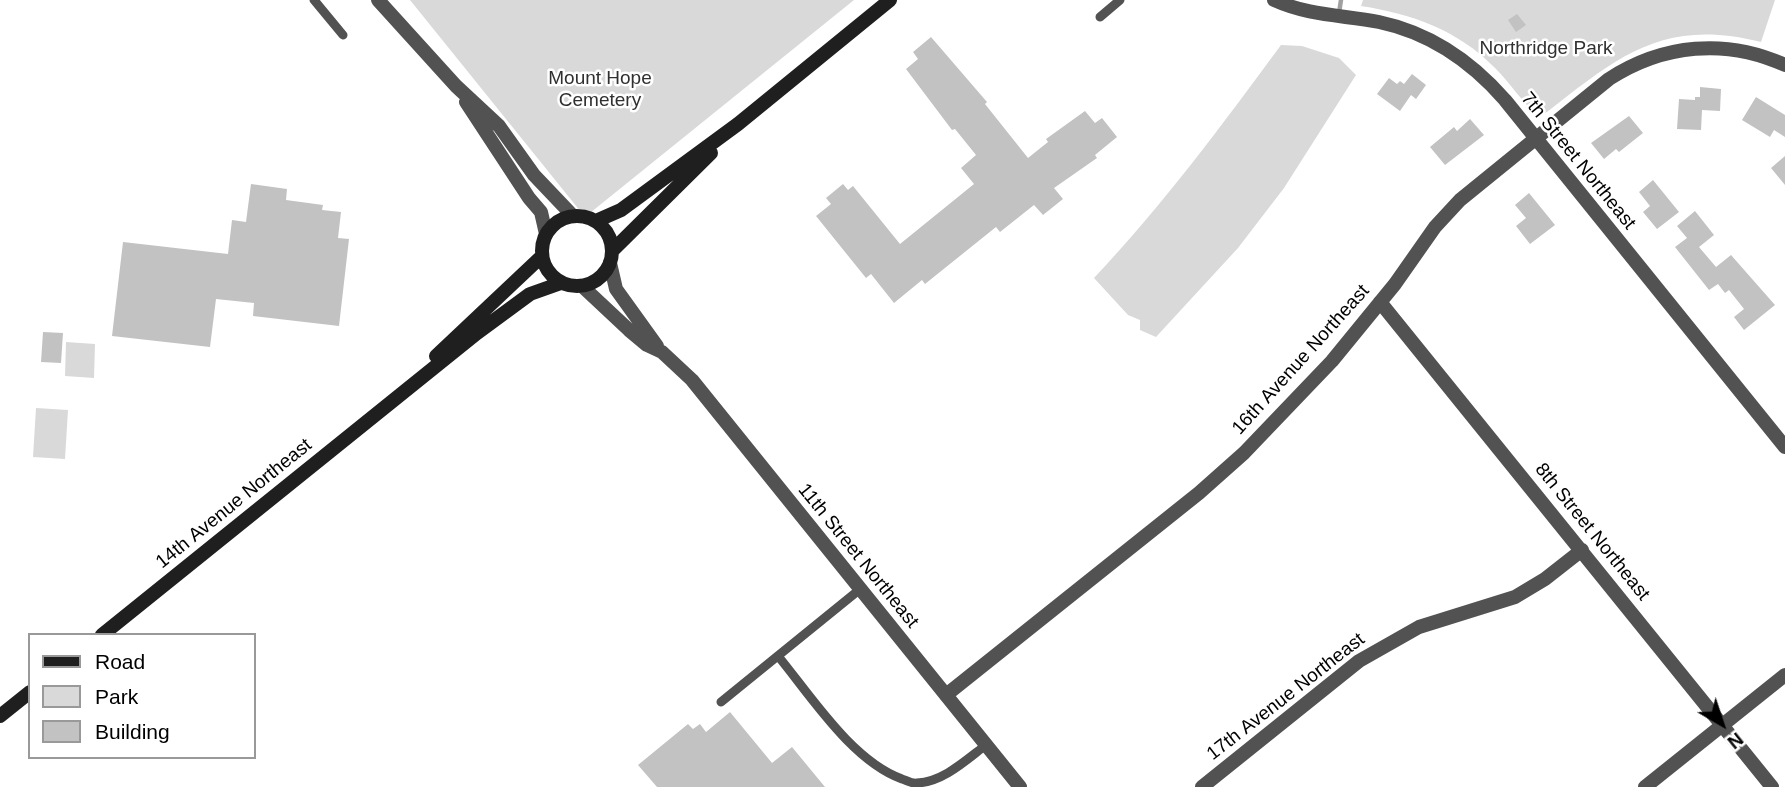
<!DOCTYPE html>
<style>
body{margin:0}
#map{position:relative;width:1785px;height:787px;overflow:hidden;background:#fff;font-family:Helvetica,sans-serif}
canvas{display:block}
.legend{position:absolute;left:28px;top:633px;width:228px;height:126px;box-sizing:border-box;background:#fff;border:2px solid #999;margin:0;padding:9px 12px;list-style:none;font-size:21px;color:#000}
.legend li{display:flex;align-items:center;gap:14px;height:35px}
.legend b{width:35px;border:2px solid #999}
.north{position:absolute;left:1687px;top:689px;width:70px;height:70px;-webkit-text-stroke:5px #fff;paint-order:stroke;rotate:141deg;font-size:19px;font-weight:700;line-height:28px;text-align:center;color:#000}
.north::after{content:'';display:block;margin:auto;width:24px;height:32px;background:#000;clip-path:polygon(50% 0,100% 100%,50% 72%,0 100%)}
</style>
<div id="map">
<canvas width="1785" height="787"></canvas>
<ul class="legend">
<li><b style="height:9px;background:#1f1f1f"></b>Road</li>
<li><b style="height:19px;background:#d9d9d9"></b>Park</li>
<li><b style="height:19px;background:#c2c2c2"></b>Building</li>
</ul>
<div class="north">N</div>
</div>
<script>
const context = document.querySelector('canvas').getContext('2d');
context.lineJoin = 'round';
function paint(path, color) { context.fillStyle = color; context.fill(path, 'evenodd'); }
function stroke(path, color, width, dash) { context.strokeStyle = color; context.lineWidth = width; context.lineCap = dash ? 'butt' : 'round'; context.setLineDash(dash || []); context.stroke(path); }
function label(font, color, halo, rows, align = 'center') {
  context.font = font + ' Helvetica,sans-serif'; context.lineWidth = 5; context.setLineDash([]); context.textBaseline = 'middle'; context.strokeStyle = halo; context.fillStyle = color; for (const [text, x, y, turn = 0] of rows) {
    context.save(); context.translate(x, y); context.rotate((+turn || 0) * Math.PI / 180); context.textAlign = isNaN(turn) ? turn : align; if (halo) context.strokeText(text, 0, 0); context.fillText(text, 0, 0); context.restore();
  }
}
paint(new Path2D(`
 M410,0H854L585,217Z
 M1363,0H1775L1761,42C1664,18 1620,55 1547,112L1538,116C1522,102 1510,83 1495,68C1458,30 1412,14 1361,6Z
 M1281,45L1302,46L1339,58L1356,75L1284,188L1238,248L1156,337L1140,330V320L1128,315L1094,278C1163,205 1222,125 1281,45Z
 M66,342L95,344L94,378L65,376Z
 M36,408L68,410L65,459L33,457Z`), '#d9d9d9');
stroke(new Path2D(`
 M1339,13L1341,0`), '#a0a0a0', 4.5);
paint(new Path2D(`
 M1517,14L1526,25L1516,32L1508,20Z
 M931,37L987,102L985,104L1028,158L1048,142L1046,139L1085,111L1095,123L1102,118L1117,137L1095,155L1097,158L1054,188L1063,199L1043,215L1034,205L1000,232L996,227L925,284L922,280L894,303L871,274L866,278L816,216L831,204L826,198L843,184L848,190L853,186L900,244L974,184L961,168L976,155L955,129L952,130L906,69L918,59L913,52Z
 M1412,74L1426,85L1416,99L1411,95L1400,111L1377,94L1389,78L1397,84L1400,81L1404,84Z
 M1700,87L1721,89L1720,111L1702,110L1701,130L1677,129L1679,99L1695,100V97H1700Z
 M1756,97L1785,115V137L1774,130L1770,137L1742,120Z
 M1629,116L1643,133L1619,152L1616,149L1604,159L1591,143Z
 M1470,119L1484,135L1445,165L1430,147L1454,127L1457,131Z
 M1785,156V185L1771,168Z
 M1653,180L1679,212L1657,229L1643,212L1650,206L1639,192Z
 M251,184L287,189L286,200L323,205L322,210L341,212L338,238L349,239L339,326L253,316L254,303L216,299L210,347L112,336L123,242L228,254L232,220L246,222Z
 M1529,193L1555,225L1530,244L1516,226L1526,218L1515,205Z
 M1695,211L1714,235L1699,247L1716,267L1731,255L1775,305L1744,330L1734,317L1744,309L1729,290L1725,293L1718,284L1709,290L1675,247L1687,238L1677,226Z
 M43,332L63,333L61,363L41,362Z
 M730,712L772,763L792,747L825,787H657L638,765L688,724L693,729L700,724L706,732Z`), '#c2c2c2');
stroke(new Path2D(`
 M314,0L343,35
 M1100,17L1120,0
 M778,656C811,696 852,761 902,779C906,780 912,784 917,783C943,782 966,760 986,745
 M721,702L859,590`), '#525252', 9);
stroke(new Path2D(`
 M1274,0C1309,16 1343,15 1379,22C1431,33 1471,61 1505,100L1785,447
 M1380,302L1772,787
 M946,695L1199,493L1244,453L1332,361L1395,284L1435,227L1460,200L1609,79C1663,44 1726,38 1785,65
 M1202,787L1359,661L1419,627L1515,597L1545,579L1582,550
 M1645,787L1785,675`), '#525252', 14);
stroke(new Path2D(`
 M378,0L456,86L499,126L534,175L573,216
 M466,102L529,198L541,212L546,234
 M610,263L616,289L657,346
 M582,286L629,330L647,345L662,352L692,380L1020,787`), '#525252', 14);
stroke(new Path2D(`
 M542 251a35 35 0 1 1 70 0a35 35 0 1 1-70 0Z
 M596,221L621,210L738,124L890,0
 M612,251L711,153
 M436,356L542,256
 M102,635L477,333L530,294L561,283
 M0,716L30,692`), '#1f1f1f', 14);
label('19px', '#303030', '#fff', [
 ["Northridge Park",1546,49],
 ["Mount Hope",600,79],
 ["Cemetery",600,101]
]);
label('19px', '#000', '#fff', [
 ["7th Street Northeast",1578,161,51],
 ["16th Avenue Northeast",1301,360,-48],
 ["14th Avenue Northeast",234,504,-39],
 ["8th Street Northeast",1592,532,51],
 ["11th Street Northeast",858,556,51],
 ["17th Avenue Northeast",1286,697,-38]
]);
</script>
